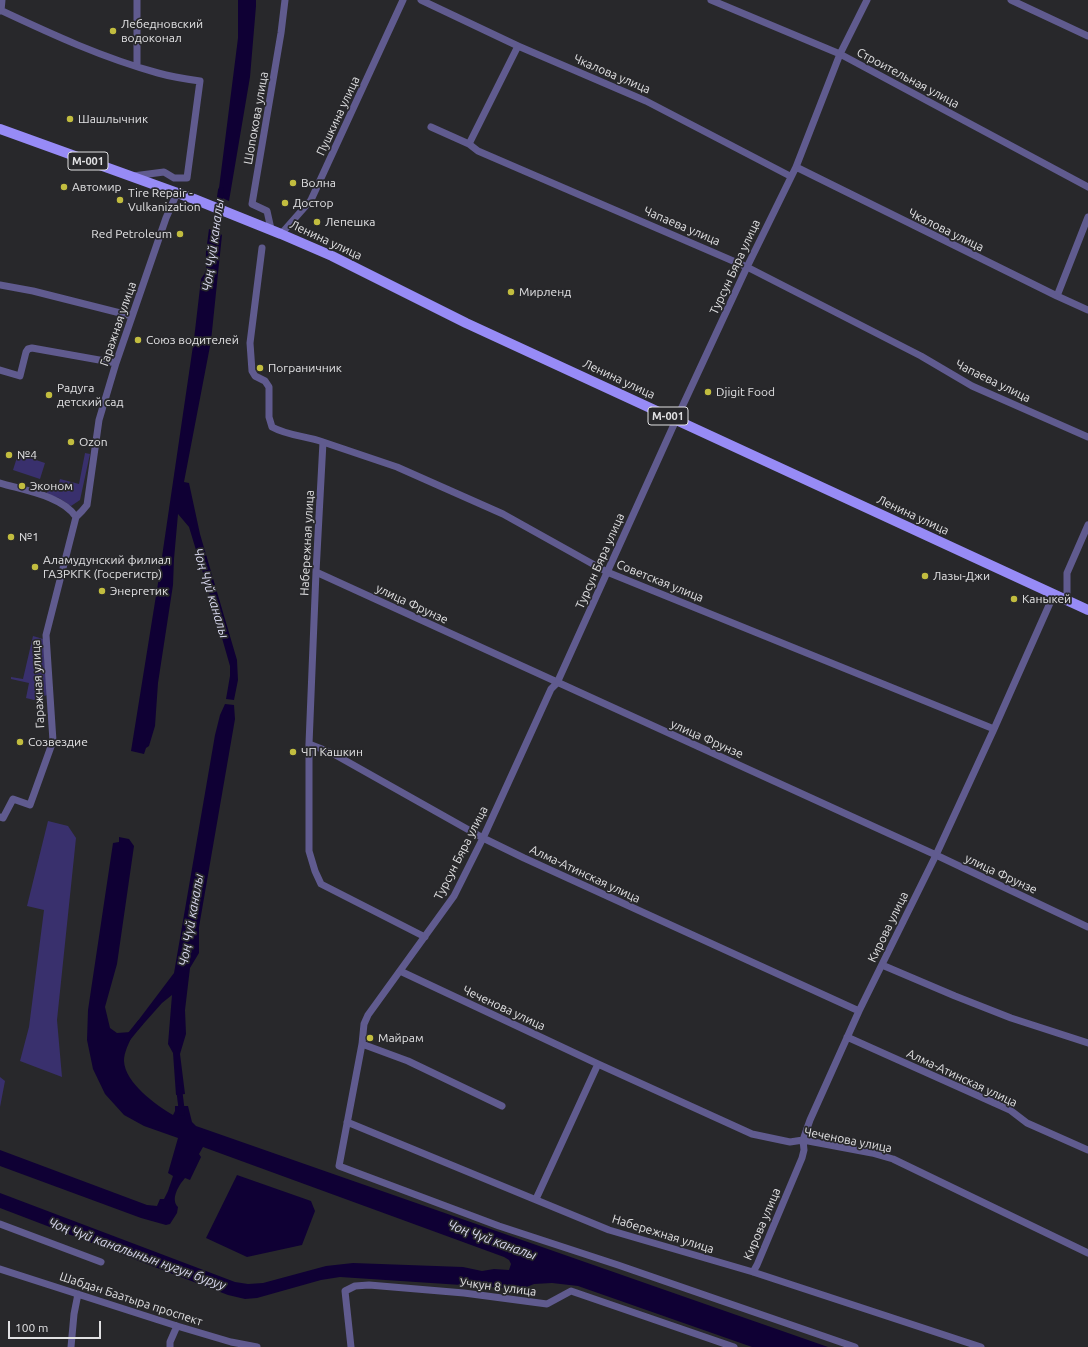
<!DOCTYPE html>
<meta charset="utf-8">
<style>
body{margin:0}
#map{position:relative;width:1088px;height:1347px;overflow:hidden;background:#28282b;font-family:Ubuntu,sans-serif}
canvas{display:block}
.scale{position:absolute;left:8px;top:1321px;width:93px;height:18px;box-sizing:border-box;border:2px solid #e1e1e3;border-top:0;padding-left:5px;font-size:12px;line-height:14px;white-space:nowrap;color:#e1e1e3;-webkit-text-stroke:3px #28282b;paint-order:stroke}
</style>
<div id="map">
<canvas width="1088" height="1347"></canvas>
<div class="scale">100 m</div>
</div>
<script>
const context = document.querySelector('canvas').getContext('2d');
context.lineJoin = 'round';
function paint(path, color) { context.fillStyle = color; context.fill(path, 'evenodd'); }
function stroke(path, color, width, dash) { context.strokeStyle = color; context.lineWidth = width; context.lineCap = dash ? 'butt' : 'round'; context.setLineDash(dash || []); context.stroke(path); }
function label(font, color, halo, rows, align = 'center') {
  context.font = font + ' Ubuntu,sans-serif'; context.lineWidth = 3.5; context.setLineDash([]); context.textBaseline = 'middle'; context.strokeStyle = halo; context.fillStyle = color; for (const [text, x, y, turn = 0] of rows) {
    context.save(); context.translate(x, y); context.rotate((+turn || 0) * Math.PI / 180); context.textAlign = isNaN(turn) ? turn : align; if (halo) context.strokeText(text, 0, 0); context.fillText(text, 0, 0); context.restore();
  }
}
paint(new Path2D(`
 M85,453L90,454L80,500L71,506L59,498L46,495L49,484L58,486L60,479L79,484Z
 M18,454L45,463L40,479L13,470Z
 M33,636L43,639L47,695L34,700L26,698L29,683L11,679V677L23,679Z
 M48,821L68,826L76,838L57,1020L62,1077L20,1061L29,1027L44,910L27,906Z
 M0,1077L5,1081L0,1107Z`), '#39306d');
paint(new Path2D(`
 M238,0H256V6L250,77L229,201L218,196L238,38Z
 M209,229L219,233L222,235L211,341L184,482L189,483L200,534L237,660L238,680L234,700L226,699L230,676V666L210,596L189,527L178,514L174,559L173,585L158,683L155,726L149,746L146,748L144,754L131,751L159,577L194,339L201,279C210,267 205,265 206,252C207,244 208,237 209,229Z
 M225,704L234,705L235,719L199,927V953L190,968L185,1010L186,1034L180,1054L185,1094L176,1095L173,1053L168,1044L172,995L162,1003L138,1030L134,1026L174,973L215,735L220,715Z
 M119,837L129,839L134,846L117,964L105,1007L110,1028L117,1033L131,1032L133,1034C129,1043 124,1052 124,1061C125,1083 156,1105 173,1115L175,1111V1106H188L192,1122L196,1126L828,1347H752L578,1286L552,1283L534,1284L522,1289L340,1277L321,1280L257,1298L245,1299L228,1295L0,1208V1193L235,1282L248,1284L263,1283L326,1266L353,1263L463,1267L482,1271L494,1269L509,1270L511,1264L509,1260L504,1257L203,1147L199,1154L201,1157L190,1180L185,1178C179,1185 170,1199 178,1207L177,1213L170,1224L166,1225L141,1218L0,1166V1150L147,1205L157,1206L160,1199H164L168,1191L173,1176L168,1173L178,1138L144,1126L124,1115L105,1094L93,1069L87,1040L88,1010L113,843L119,842Z
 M237,1175L311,1201L315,1211L302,1245L247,1257L206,1238Z`), '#0f0034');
stroke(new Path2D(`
 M214,238L221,190
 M127,1039L140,1023
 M179,1088L182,1113`), '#0f0034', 6);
stroke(new Path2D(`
 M137,0V66
 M421,0L518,46L646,101L790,176
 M711,0L840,54L1088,187
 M1011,0L1088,36
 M0,10C51,34 103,58 158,73C172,77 186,79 200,81L187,178H174L164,172L133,176
 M1,11L2,0
 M518,46L469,144L478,151L747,267L921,356L972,386L1088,437
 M431,127L469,144
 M796,167L1057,296L1088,310
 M271,229L267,211L252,204L281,33L285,0
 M281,234L311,200L403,0
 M262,248L250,343L252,371L255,376L265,381L269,387V417L272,427C288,436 307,436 323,442L316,572L309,744V851L315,871L321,884L425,937
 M0,285L33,291L132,316
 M1057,296L1088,217
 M0,370L20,376L26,352L28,349L32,348L116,363
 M323,442L397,467L503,514L607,572L994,729
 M0,483C23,490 63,496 76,517L82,511L87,505L99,420L116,363L166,218L177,193
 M316,572L936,855L1088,927
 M1067,600V573L1088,525
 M309,744L332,753L483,838L524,858L859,1011
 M0,817L3,818L13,799L30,805L53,741L46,635L76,517
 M882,965L955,996L1011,1018L1088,1043
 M400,971L598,1064L752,1134L790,1142L803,1140L872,1153L893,1159L1088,1253
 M847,1037L1010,1110L1027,1123L1088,1150
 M362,1044L408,1061L502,1106
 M347,1122L609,1230L753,1272L981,1347
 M536,1199L598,1064
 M0,1224L101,1262
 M0,1269L177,1326L231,1342L257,1347
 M753,1272L757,1265L802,1158L804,1150L803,1140L810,1120L859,1011L936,855L994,729L1054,594
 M71,1347L74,1314L78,1294
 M170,1347V1342L177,1326
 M351,1347L345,1291L355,1286L369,1285L464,1293L547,1304L571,1291L734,1347
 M855,1347L618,1265L499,1226L339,1166L362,1044L364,1024L368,1015L454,896L483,838L551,689L557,683L676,420L747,267L796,167L840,54L867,0`), '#605b8f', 7);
stroke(new Path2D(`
 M0,129L194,199L281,234L332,256L466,323L1088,610`), '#978bf6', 10);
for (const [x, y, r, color] of [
 [113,31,4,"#c2bd3f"],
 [70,119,4,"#c2bd3f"],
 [293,183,4,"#c2bd3f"],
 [64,187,4,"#c2bd3f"],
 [120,200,4,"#c2bd3f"],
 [285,203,4,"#c2bd3f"],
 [317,222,4,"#c2bd3f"],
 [180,234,4,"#c2bd3f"],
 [511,292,4,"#c2bd3f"],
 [138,340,4,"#c2bd3f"],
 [260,368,4,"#c2bd3f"],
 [708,392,4,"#c2bd3f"],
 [49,395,4,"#c2bd3f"],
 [71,442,4,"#c2bd3f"],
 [9,455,4,"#c2bd3f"],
 [22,486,4,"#c2bd3f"],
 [11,537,4,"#c2bd3f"],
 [35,567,4,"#c2bd3f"],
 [925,576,4,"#c2bd3f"],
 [102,591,4,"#c2bd3f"],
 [1014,599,4,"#c2bd3f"],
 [20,742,4,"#c2bd3f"],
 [293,752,4,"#c2bd3f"],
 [370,1038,4,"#c2bd3f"]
]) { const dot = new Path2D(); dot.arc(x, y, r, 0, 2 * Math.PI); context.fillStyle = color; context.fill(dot); stroke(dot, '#28282b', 1.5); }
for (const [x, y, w] of [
 [88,161,40],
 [668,416,40]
]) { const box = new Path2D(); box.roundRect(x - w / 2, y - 9, w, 18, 3); context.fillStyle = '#28282b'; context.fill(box); stroke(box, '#e1e1e3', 1); }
label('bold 11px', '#e1e1e3', null, [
 ["М-001",88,161],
 ["М-001",668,416]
]);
label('12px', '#e1e1e3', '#28282b', [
 ["Лебедновский",121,24],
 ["водоконал",121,38],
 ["Шашлычник",78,119],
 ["Волна",301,183],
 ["Автомир",72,187],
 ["Tire Repair -",128,193],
 ["Vulkanization",128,207],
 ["Достор",293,203],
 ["Лепешка",325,222],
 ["Red Petroleum",172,234,"right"],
 ["Мирленд",519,292],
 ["Союз водителей",146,340],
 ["Пограничник",268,368],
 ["Радуга",57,388],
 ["детский сад",57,402],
 ["Djigit Food",716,392],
 ["Ozon",79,442],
 ["№4",17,455],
 ["Эконом",30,486],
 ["№1",19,537],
 ["Аламудунский филиал",43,560],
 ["ГАЗРКГК (Госрегистр)",43,574],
 ["Лазы-Джи",933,576],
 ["Энергетик",110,591],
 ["Каныкей",1022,599],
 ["Созвездие",28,742],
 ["ЧП Кашкин",301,752],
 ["Майрам",378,1038]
], 'left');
label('12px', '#e1e1e3', '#28282b', [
 ["Чкалова улица",612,74,23],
 ["Строительная улица",908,78,28],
 ["Пушкина улица",338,116,-65],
 ["Шопокова улица",256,118,-80],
 ["Чапаева улица",682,226,23],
 ["Чкалова улица",946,230,26],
 ["Ленина улица",326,240,25],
 ["Турсун Бяра улица",735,267,-65],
 ["Гаражная улица",118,324,-71],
 ["Ленина улица",619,379,25],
 ["Чапаева улица",993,381,26],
 ["Ленина улица",913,515,25],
 ["Набережная улица",307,543,-87],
 ["Турсун Бяра улица",600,561,-66],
 ["Советская улица",660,581,22],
 ["улица Фрунзе",412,604,25],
 ["Гаражная улица",38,684,-93],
 ["улица Фрунзе",707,739,24],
 ["Турсун Бяра улица",461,853,-63],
 ["Алма-Атинская улица",585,874,25],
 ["улица Фрунзе",1001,874,25],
 ["Кирова улица",888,927,-64],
 ["Чеченова улица",504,1008,25],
 ["Алма-Атинская улица",962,1078,25],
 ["Чеченова улица",848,1140,11],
 ["Кирова улица",762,1224,-67],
 ["Набережная улица",663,1234,17],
 ["Учкун 8 улица",498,1287,7],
 ["Шабдан Баатыра проспект",131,1299,18]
]);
label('italic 13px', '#d7d7ed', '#28282b', [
 ["Чоң Чүй каналы",213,245,-82],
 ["Чоң Чүй каналы",211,593,73],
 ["Чоң Чүй каналы",191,920,-80],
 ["Чоң Чүй каналы",492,1240,20],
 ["Чоң Чүй каналынын нугун буруу",137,1254,20]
]);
</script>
